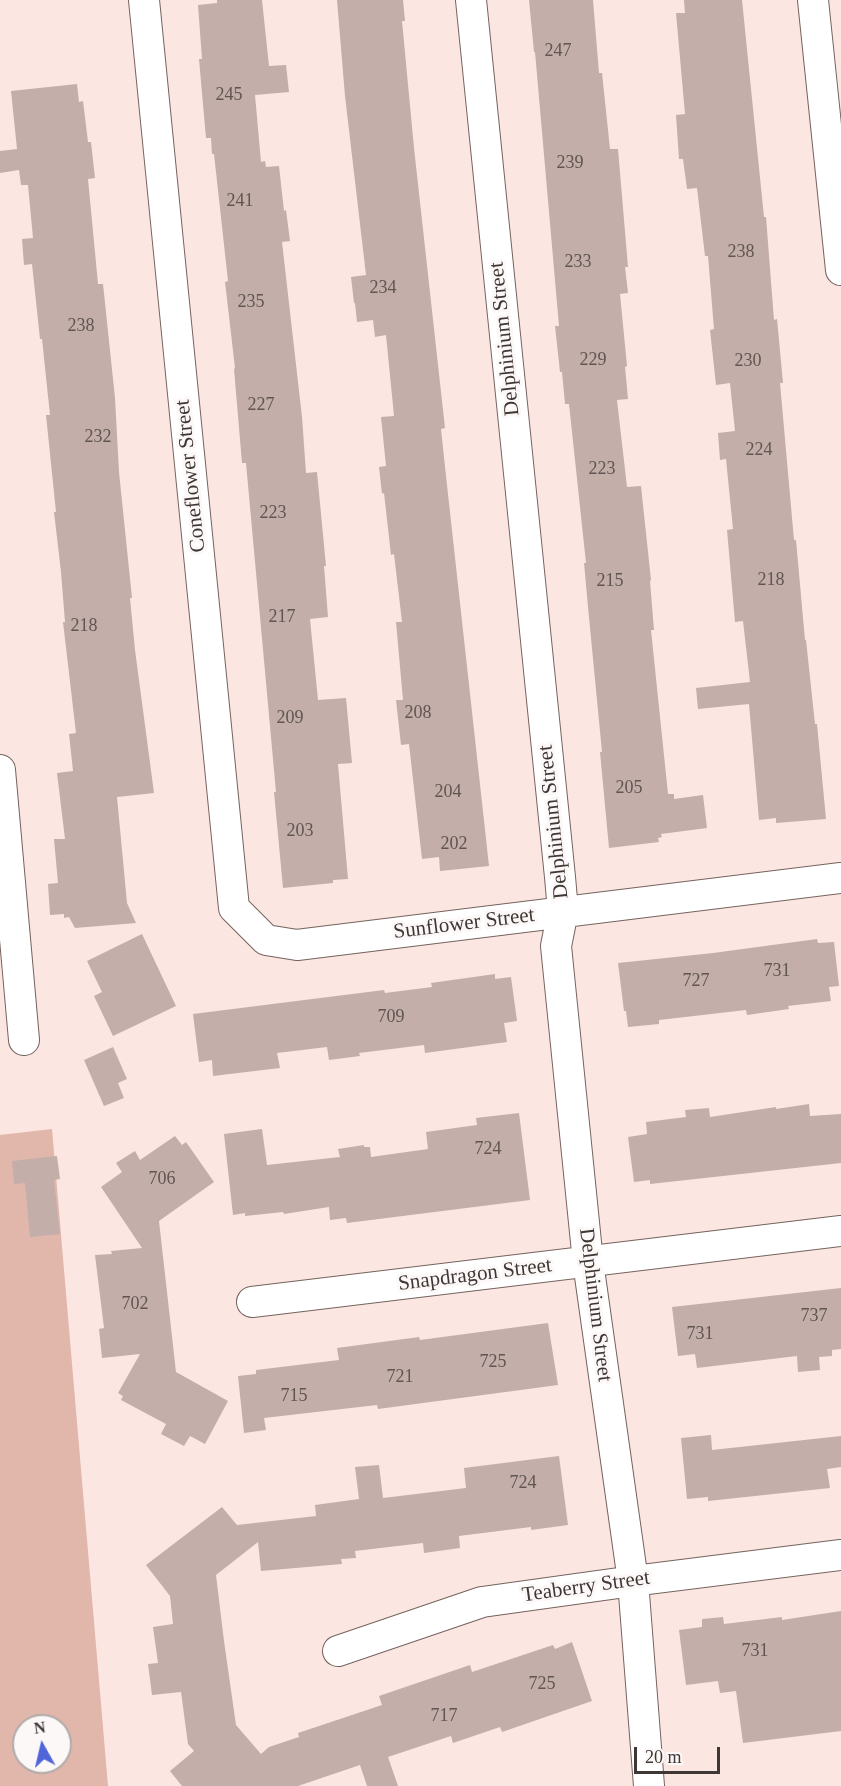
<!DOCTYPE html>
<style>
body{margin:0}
#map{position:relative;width:841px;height:1786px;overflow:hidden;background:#fce6e1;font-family:Georgia,serif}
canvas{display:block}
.north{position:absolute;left:12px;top:1714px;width:60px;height:60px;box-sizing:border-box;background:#fcf8f7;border:2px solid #b0aba9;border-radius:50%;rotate:352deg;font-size:16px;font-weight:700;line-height:24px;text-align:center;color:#3f3735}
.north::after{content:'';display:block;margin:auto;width:21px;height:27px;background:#5065da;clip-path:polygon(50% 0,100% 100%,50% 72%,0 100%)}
.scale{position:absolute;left:634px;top:1747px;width:86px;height:27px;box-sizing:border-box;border:3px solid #3f3735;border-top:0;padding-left:8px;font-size:18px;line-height:21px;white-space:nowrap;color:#3f3735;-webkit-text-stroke:4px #fcf8f7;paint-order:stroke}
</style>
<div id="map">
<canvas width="841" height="1786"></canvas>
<div class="north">N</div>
<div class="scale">20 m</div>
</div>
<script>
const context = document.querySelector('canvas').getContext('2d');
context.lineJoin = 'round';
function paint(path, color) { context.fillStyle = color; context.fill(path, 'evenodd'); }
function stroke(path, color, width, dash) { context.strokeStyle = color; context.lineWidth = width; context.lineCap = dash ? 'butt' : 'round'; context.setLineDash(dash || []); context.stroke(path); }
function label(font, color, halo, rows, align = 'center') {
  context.font = font + ' Georgia,serif'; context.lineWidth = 6; context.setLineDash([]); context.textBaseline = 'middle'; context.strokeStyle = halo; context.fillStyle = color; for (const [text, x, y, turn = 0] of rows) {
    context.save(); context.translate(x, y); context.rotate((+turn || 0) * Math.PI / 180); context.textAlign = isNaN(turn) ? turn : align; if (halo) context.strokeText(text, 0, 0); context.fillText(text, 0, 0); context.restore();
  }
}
paint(new Path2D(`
 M52,1129L108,1786H0V1135ZM24,1726H60V1762H24Z`), '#e1b6ab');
paint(new Path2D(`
 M217,0H262L269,66L286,65L289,92L255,95L261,162L265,161L266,167L279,166L284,211L286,210L290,241L282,242L302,417L306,473L317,472L326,566H324L328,617L310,619L318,700L346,698L352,763L338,764L348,879L333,880V883L283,888L274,792H276L246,463H242L234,369L235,368L225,282L228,281L214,154H212L211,138H206L199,59H202L198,5L217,3Z
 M337,0H403L405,21H402L414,148L445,428L441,429L446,476L489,866L440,871L439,857L422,859L409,744L401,745L396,700H403L396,622H402L394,554L391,555L384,493L382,494L379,467L386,466L381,417L394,416L386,335L375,337L373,320L357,322L355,303H354L351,277L366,275L345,96Z
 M529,0H593L599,73H602L610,149H618L628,267H625L628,293L620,294L627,366L625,367L628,399L617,400L627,487L641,486L651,580L650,581L654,630H651L668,794H674V799L703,795L707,828L661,834L662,837L658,838L659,842L609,848L600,752H602L588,607L584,563H586L569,404H565L562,372H560L555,326H559L535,52H534Z
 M684,0H742L764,217H766L774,320L777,319L779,340L783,383H780L794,540H796L805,640H806L815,724H817L826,819L776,823V818L759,820L749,704L698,709L696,688L750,682L743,621L735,622L727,530L733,529L726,459L720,460L718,433L735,431L730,383L716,385L710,330L714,329L708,256H705L697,188L687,189L683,159H679L676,115L685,114L676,13H685Z
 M77,84L79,102L83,101L88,142H91L95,178L88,179L98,284H103L115,398L119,472L132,598H130L135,650L154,793L117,797L127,903L136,923L75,928L69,917L64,918V914L50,915L48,884L58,883L54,839H65L57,773L73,771L69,734L76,733L63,622H65L61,572L54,512H56L46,415H50L42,339H40L32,264L24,265L22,239L33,238L28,185H21L19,170L0,173V151L17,149L11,91Z
 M142,934L176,1006L113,1036L94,996L102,992L87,961Z
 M817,939L818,943L834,942L839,986L829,987L831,1001L788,1006L789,1009L747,1015L746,1010L659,1020V1024L628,1027L626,1011H624L618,963L713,953Z
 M495,974V979L511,977L517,1021L504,1023L507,1042L425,1053L424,1045L359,1053L360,1056L329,1060L327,1047L277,1053L280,1068L213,1076L212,1060L199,1062L193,1014L384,990L385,993L432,987L431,983Z
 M113,1047L127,1079L118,1083L124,1098L104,1106L84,1060Z
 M809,1104L810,1116L841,1114V1163L650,1184V1180L634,1182L628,1137L647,1134L646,1122L686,1117L685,1110L709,1108L710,1117L776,1107V1109Z
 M519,1113L530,1200L347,1223L346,1218L330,1220L329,1207L284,1214L283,1212L245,1216V1213L233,1215L224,1134L262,1129L267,1165L340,1157L338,1149L364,1145V1147H370L371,1157L428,1149L426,1132L477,1125L476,1118Z
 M175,1136L182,1145L186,1142L214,1182L159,1221L176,1372L228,1401L205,1444L190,1436L184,1446L161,1434L166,1424L121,1400L123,1396L118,1393L140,1354L102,1358L99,1329L104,1328L95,1255L112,1254L111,1251L142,1248L101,1187L122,1172L116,1163L135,1151L140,1160Z
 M57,1156L60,1179L54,1180L60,1234L30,1237L25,1183L14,1184L12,1161Z
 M841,1288V1349L832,1350V1356L819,1357L820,1370L798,1372L797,1356L697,1368L695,1354L678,1356L672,1307Z
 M548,1323L558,1385L378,1409L377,1405L264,1418L266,1430L244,1433L238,1376L256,1374V1370L339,1360L337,1348L419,1337L420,1340Z
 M711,1435L712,1450L841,1436V1467L827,1469L830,1488L708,1501V1497L687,1499L681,1438Z
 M559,1456L568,1525L531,1530V1527L459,1536L460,1548L424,1553L423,1543L355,1551L356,1558L341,1559L342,1564L261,1571L258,1542L216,1575L224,1641L236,1725L261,1754L269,1747L299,1737L298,1733L382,1705L379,1696L470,1665L472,1672L553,1645L555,1649L572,1642L592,1701L502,1732L500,1727L453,1743L451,1736L388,1757L398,1786H367L360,1765L298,1786H182L170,1771L194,1751L188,1744L181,1692L152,1695L148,1664L158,1663L153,1627L173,1624L170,1596L146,1565L222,1507L237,1525L316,1516L315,1505L359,1499L355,1467L379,1465L383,1498L466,1488L464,1468Z
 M841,1611V1731L743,1743L736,1691L720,1693L718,1681L686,1685L679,1630L702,1627V1619L723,1617L724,1624L782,1617V1620Z`), '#c3aea9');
const minor = new Path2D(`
 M144,0L234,908L266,940L297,945L841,878
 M471,0L560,877L563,911L556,946L588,1262L633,1581L649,1786
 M813,0L841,270
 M0,770L24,1040
 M252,1302L841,1231
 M338,1651L482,1602L633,1581L841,1555`);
stroke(minor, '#75635e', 32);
stroke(minor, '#fff', 30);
label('18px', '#605552', null, [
 ["247",558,51],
 ["245",229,95],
 ["239",570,163],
 ["241",240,201],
 ["238",741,252],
 ["233",578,262],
 ["234",383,288],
 ["235",251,302],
 ["238",81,326],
 ["229",593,360],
 ["230",748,361],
 ["227",261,405],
 ["232",98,437],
 ["224",759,450],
 ["223",602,469],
 ["223",273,513],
 ["218",771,580],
 ["215",610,581],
 ["217",282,617],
 ["218",84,626],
 ["208",418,713],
 ["209",290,718],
 ["205",629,788],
 ["204",448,792],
 ["203",300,831],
 ["202",454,844],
 ["731",777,971],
 ["727",696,981],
 ["709",391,1017],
 ["724",488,1149],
 ["706",162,1179],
 ["702",135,1304],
 ["737",814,1316],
 ["731",700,1334],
 ["725",493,1362],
 ["721",400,1377],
 ["715",294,1396],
 ["724",523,1483],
 ["731",755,1651],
 ["725",542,1684],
 ["717",444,1716]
]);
label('21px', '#3f3735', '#fcf8f7', [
 ["Delphinium Street",505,339,-96],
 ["Coneflower Street",191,476,-96],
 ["Delphinium Street",554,822,-96],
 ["Sunflower Street",464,924,-7],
 ["Snapdragon Street",475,1275,-7],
 ["Delphinium Street",595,1305,83],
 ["Teaberry Street",586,1587,-8]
]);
</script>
